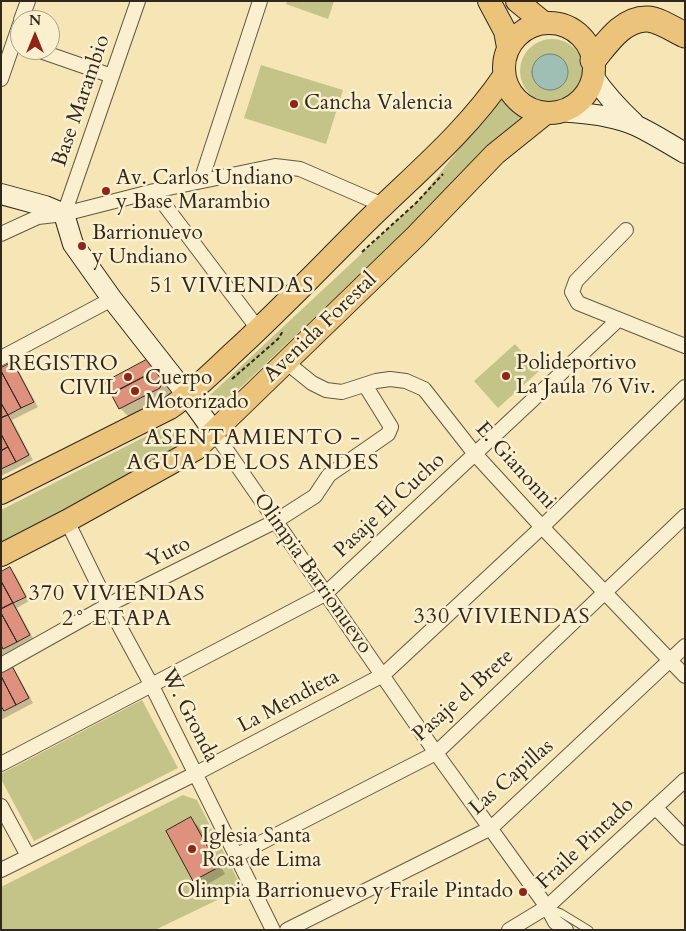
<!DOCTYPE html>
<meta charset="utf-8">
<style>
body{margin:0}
#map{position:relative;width:686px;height:931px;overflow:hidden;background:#f7e6b5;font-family:Cardo,serif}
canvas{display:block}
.frame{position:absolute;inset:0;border:2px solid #30281e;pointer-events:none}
.north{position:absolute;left:10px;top:10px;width:50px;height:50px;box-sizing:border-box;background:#faefcf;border:1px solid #a99f88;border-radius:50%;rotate:0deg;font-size:14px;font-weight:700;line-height:20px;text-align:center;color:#30281e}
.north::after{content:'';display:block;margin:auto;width:18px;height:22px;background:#8f2418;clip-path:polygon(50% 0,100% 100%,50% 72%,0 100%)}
</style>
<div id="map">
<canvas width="686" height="931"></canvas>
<div class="frame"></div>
<div class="north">N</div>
</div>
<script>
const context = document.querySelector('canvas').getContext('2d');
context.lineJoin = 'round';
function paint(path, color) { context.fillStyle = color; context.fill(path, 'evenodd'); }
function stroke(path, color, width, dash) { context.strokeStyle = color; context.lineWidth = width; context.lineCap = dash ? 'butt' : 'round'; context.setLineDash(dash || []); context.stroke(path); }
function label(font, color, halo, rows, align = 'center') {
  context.font = font + ' Cardo,serif'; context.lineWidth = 5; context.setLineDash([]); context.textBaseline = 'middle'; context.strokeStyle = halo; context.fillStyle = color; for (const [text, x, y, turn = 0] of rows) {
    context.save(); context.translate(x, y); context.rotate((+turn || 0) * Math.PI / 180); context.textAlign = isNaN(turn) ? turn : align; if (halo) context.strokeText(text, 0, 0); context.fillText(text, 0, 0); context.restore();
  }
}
paint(new Path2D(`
 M287,1H334L328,19L286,4Z
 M520 71a32 32 0 1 1 64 0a32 32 0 1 1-64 0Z
 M261,65L343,90L326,144L244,118Z
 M503,93L513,108L530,116L427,210L219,408L213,410L207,407L206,401L209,396L418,201Z
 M515,344L539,371L498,408L474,381Z
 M164,427H170L180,434L182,445L179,451L1,543V510Z
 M142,700L178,768L34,841L1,779V774Z
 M183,795L197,800L242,888L155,930H1V887Z`), '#c4c388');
const water = new Path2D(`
 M532 72a18 18 0 1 1 36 0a18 18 0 1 1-36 0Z`);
paint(water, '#9fbeb4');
stroke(water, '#738278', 1);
paint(new Path2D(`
 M148,360L172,388L169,398L130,418L120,408Z
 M12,363L17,368L38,407L12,420L33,460L1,476V436Z
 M10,569L15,574L29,601L17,608L34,640L1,657V574Z
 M12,667L16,672L33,703L1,720V673Z
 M191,819L198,826L225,874L201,888L194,881L167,831Z`), '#0003');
const building = new Path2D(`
 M148,359L157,370L111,394L105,382Z
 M13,362L34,402L21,408L1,371V368Z
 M157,370L163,377L160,388L119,409L111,394Z
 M1,371L21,408L8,415L1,403Z
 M1,403L8,415L1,418Z
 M8,415L29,455L16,462L1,434V418Z
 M1,434L8,447L1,451Z
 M8,447L16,462L1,469V451Z
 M10,567L26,597L13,603L1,581V572Z
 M1,581L13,603L1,609Z
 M13,603L30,635L17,642L1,613V609Z
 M1,613L17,642L3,649L1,645Z
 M12,666L29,698L16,705L1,676V671Z
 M1,676L16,705L4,711L1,706Z
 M191,817L219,867L193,881L166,831Z`);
paint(building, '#de927d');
stroke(building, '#30281e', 1);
const lane = new Path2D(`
 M548,908L561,913L589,930`);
const street = new Path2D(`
 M21,20L28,1
 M37,50L112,76
 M1,79L20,24
 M201,181L260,1
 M154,191L259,330
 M64,214L138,1
 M626,230L576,281L572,292L578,303L685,346
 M1,234L38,217L64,214L154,191L275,166L300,169L383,205
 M1,358L112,299
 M286,362L312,383L326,390L342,392L376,381L390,379L406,381L424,389L475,454L542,527L685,676
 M214,432L436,753L547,907L555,922L566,930
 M67,521L108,605L151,684L273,930
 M1,665L108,605L276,521L315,496L329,475L388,434L391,427L365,385
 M1,764L325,594L618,320
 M1,806L28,856
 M655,807L685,838
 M235,856L436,753L685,516
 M1,870L195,774L383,675L542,527L685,387
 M287,930L491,828L685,646
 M509,930L547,907L685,780`);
const secondary = new Path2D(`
 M593,76C605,94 618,108 634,123
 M561,111C587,114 614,115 637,126C654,134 669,144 685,153
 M1,194L45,206L64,214L73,244L112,299L188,396L214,432`);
const primary = new Path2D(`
 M489,1L505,31L508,47
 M517,1L544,23
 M504 68a45 45 0 1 1 90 0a45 45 0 1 1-90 0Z
 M1,493L170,408C193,392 213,372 233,353C277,313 318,270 360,228C410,178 465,134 504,76
 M1,555L67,521L196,449L416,236L495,154L546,113`);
const highway = new Path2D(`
 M593,60C607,43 623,18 648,19C660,20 674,30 685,35`);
stroke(lane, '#625844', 9);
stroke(street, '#625844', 16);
stroke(secondary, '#30281e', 22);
stroke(primary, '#30281e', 24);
stroke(highway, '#30281e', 27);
stroke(new Path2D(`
 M362,252L416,203L443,174
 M232,379L278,339L283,331`), '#30281e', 2, [4, 2.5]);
stroke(lane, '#faefcf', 7);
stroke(street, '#faefcf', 14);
stroke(secondary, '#faefcf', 20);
stroke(primary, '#ecc37a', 22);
stroke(highway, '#ecc37a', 25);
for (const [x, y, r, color] of [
 [294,104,5,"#8f2418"],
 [106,191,5,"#8f2418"],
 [82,246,5,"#8f2418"],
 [506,376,5,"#8f2418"],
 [128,377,5,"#8f2418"],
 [135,391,5,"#8f2418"],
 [192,849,5,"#8f2418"],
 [523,892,5,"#8f2418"]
]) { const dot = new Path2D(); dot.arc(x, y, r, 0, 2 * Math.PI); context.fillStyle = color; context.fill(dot); stroke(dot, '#faefcf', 2); }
label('21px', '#30281e', '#faefcf', [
 ["Base Marambio",82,101,-71],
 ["Avenida Forestal",321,328,-44],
 ["E. Gianonni",515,466,48],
 ["Pasaje El Cucho",390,506,-43],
 ["Yuto",169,553,-26],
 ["Olimpia Barrionuevo",312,574,55],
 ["Pasaje el Brete",464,696,-42],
 ["La Mendieta",289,702,-28],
 ["W. Gronda",189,716,63],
 ["Las Capillas",512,778,-41],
 ["Fraile Pintado",586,844,-43]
]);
label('21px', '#30281e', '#faefcf', [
 ["Cancha Valencia",304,104],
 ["Av. Carlos Undiano",116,179],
 ["y Base Marambio",116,203],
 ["Barrionuevo",92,234],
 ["y Undiano",92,258],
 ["Polideportivo",516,364],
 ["La Jaula 76 Viv.",516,388],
 ["REGISTRO",118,365,"right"],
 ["CIVIL",118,389,"right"],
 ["Cuerpo",145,379],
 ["Motorizado",145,403],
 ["Iglesia Santa",202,837],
 ["Rosa de Lima",202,861],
 ["Olimpia Barrionuevo y Fraile Pintado",513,892,"right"]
], 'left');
context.letterSpacing = '1px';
label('22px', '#30281e', '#faefcf', [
 ["51 VIVIENDAS",232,287],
 ["ASENTAMIENTO -",253,439],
 ["AGUA DE LOS ANDES",253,464],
 ["370 VIVIENDAS",117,595],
 ["2° ETAPA",117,620],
 ["330 VIVIENDAS",502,618]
]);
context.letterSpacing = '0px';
</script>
